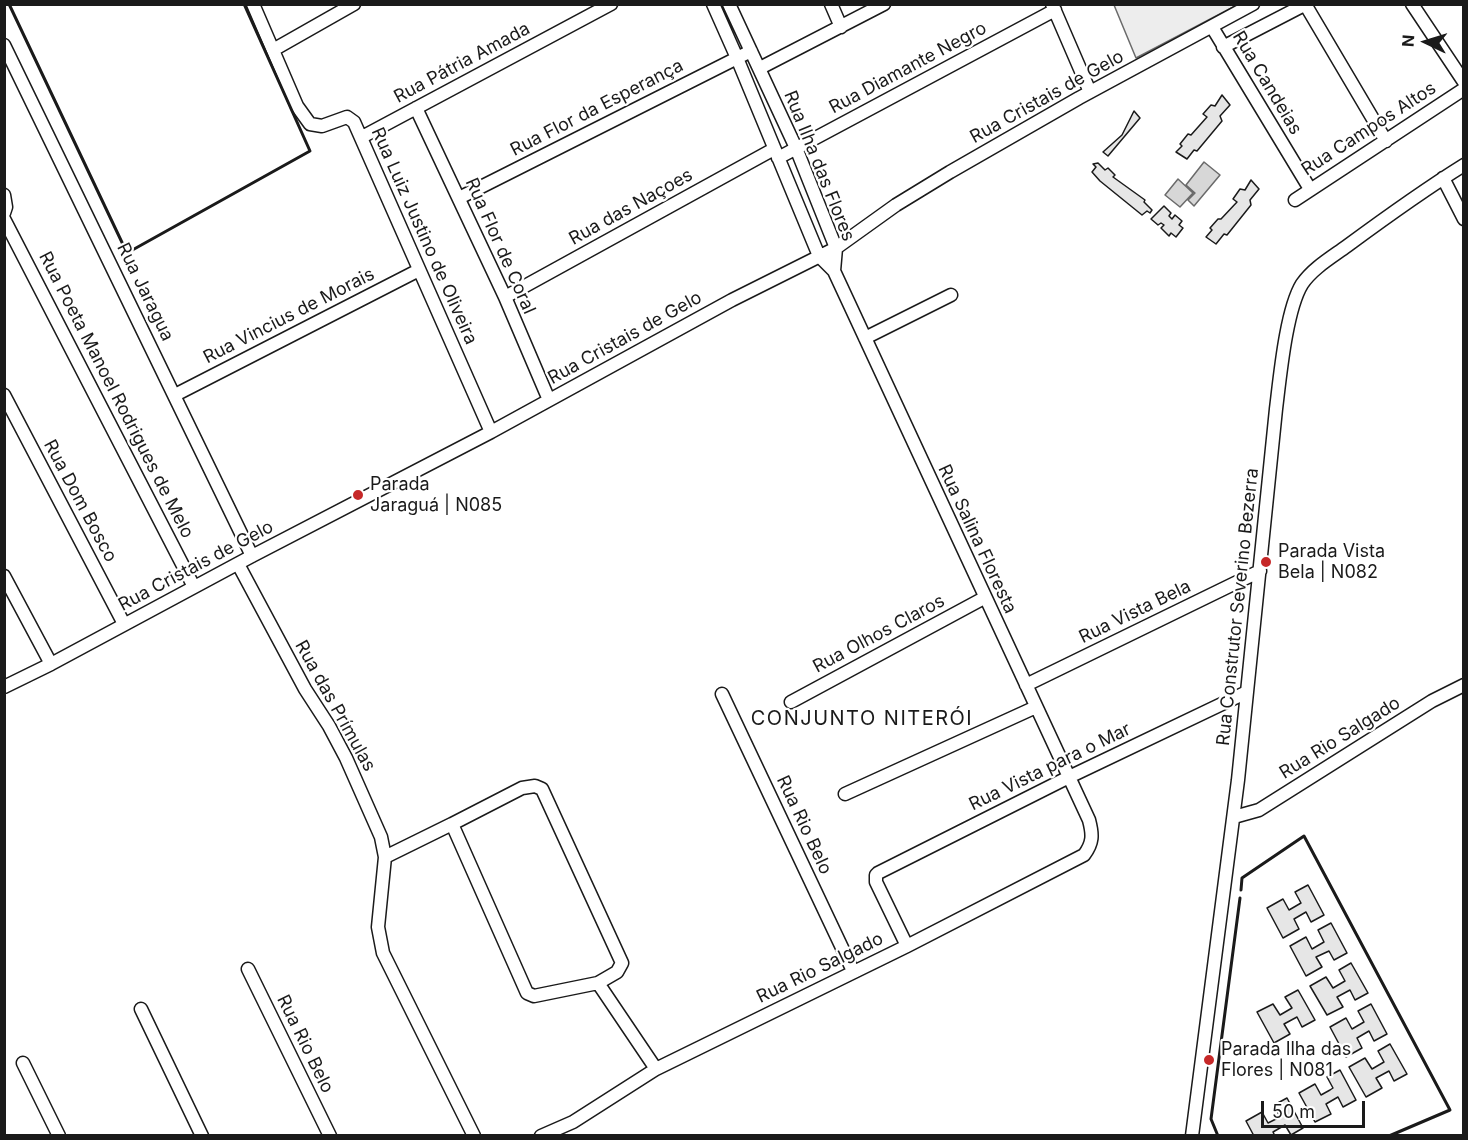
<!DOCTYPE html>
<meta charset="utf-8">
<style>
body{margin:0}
#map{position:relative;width:1468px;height:1140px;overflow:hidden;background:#fff;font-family:Inter,sans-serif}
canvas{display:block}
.frame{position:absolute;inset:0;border:6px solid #1a1a1a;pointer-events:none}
.north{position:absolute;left:1396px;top:12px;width:60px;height:60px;-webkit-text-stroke:4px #fff;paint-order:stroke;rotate:274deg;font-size:16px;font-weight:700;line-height:24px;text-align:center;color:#1a1a1a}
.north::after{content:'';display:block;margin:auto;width:21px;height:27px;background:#1a1a1a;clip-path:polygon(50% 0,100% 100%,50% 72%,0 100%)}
.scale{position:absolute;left:1261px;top:1101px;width:104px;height:27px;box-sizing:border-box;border:3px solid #1a1a1a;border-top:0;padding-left:8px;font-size:18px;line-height:21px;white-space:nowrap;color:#1a1a1a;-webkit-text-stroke:4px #fff;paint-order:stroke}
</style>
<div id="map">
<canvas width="1468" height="1140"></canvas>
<div class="frame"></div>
<div class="north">N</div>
<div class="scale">50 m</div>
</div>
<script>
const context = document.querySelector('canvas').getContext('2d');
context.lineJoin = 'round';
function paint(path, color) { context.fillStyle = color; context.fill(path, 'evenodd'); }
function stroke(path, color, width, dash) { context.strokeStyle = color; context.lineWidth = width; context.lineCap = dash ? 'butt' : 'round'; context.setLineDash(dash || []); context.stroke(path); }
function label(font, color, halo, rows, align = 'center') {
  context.font = font + ' Inter,sans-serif'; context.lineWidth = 4.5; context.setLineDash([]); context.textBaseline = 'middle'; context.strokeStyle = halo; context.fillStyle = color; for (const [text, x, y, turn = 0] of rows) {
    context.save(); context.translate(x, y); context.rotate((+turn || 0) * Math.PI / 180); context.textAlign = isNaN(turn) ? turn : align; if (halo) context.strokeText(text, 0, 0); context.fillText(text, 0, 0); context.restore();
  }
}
const green = new Path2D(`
 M1114,5H1237L1136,58Z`);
paint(green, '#ededed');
stroke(green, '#6a6a6a', 1.5);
const water = new Path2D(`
 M1204,162L1220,175L1194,206L1188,200L1195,193L1186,185Z
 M1178,179L1193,193L1180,207L1165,195Z`);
paint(water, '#d7d7d7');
stroke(water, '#6a6a6a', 1.5);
const building = new Path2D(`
 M1222,95L1230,105L1220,116L1222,121L1197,151L1194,150L1187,159L1176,152L1182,146L1180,144L1188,134L1191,135L1207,117L1203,114L1211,105L1215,106Z
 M1134,111L1140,118L1108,156L1103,152L1122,135Z
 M1098,163L1105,170L1108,168L1115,175L1113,177L1145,200L1144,202L1152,210L1150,213L1147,211L1142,215L1100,181L1092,172L1096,167L1093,164Z
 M1251,180L1259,189L1250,200L1251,205L1227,235L1224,234L1216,244L1206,237L1212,230L1210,228L1218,219H1221L1237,202L1233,199L1240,189L1245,190Z
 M1164,206L1171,213L1169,216L1172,219L1175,215L1182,221L1179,225L1183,228L1176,237L1171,233L1169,236L1161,228L1164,225L1161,223L1158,225L1151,219Z
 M1308,885L1324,915L1311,922L1306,912L1294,919L1299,929L1283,938L1267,908L1283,899L1289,910L1301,903L1295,892Z
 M1331,923L1347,953L1334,960L1329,951L1316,957L1322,967L1306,976L1290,946L1306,937L1312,949L1324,942L1318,930Z
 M1351,963L1368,993L1355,1000L1350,990L1337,997L1343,1007L1327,1015L1310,986L1326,977L1333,988L1345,981L1339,970Z
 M1298,990L1315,1020L1302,1027L1297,1017L1284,1024L1290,1034L1274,1043L1257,1012L1273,1004L1280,1015L1292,1008L1285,997Z
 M1371,1004L1387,1034L1374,1041L1369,1031L1357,1038L1362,1048L1346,1057L1330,1027L1346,1018L1352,1029L1364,1022L1358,1011Z
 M1390,1044L1407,1074L1394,1081L1389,1071L1376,1078L1382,1088L1366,1097L1349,1067L1365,1058L1372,1069L1384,1062L1378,1051Z
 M1340,1070L1356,1100L1343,1107L1338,1097L1326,1104L1331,1114L1315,1122L1299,1093L1315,1084L1321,1095L1330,1090L1333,1088L1327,1077Z
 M1287,1098L1303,1128L1291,1135L1285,1125L1273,1132L1275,1136H1254L1246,1121L1262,1112L1268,1123L1280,1117L1274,1105Z`);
paint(building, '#e6e6e6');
stroke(building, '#1a1a1a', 1.5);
const minor = new Path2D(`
 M253,4L297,106L310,124L322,126L347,117L354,122L491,432
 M729,4L796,148L836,248L834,271
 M831,4L841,27
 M1052,4L1090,92
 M1305,4L1386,141
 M1412,4L1464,82
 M1212,27L1310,189
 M4,45L252,556
 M1223,47L1306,4
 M273,50L354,4
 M760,68L884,4
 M416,108L505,297L549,400
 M362,137L611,4
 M778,158L1055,10
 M1443,178L1464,219
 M4,195L6,207L4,213
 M459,198L751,51
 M1295,200L1464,89
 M4,219L194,587
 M505,297L774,149
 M865,338L951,295
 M4,395L124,624
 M175,395L419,270
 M238,564L305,689L329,726L346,758L381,837L385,857L378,927L383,953L474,1136
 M4,576L51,664
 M1026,685L1260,571
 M4,687L51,664L252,556L491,432L732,300L836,248L896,205L950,172L1079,98L1253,4
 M722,694L853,971
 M791,702L984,598
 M845,794L1036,707
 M1234,817L1259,810L1432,701L1464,685
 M452,824L522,788L535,786L542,789L622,963L617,972L598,983L656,1069
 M385,857L452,824L527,993L534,996L598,983
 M907,946L876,882V875L878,873L1069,777L1247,692
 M248,969L330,1136
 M141,1009L202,1136
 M23,1063L59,1136
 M541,1136L573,1122L656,1069L907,946L1084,855C1093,843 1093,835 1089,820L834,271L819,256L737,58L713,4
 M1192,1136L1238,780L1276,409C1280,377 1286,310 1302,284C1313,268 1332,257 1347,246C1385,218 1424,190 1464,165`);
stroke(minor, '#1a1a1a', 15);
stroke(minor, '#fff', 12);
stroke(new Path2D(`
 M9,4L127,253L310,151L244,4
 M1241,890L1242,878L1304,836L1450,1110L1389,1136
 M1218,1136L1211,1119L1240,898`), '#1a1a1a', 3);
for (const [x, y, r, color] of [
 [358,495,6,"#c62828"],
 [1266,562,6,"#c62828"],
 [1209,1060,6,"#c62828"]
]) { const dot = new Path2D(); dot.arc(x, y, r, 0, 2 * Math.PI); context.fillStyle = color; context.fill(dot); stroke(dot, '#fff', 2); }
label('18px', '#1a1a1a', '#fff', [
 ["Rua Pátria Amada",462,63,-28],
 ["Rua Diamante Negro",908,68,-28],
 ["Rua Candeias",1267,83,59],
 ["Rua Cristais de Gelo",1047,97,-29],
 ["Rua Flor da Esperança",597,108,-27],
 ["Rua Campos Altos",1369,129,-33],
 ["Rua Ilha das Flores",819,166,68],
 ["Rua das Naçoes",631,207,-29],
 ["Rua Luiz Justino de Oliveira",424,236,66],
 ["Rua Flor de Coral",500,246,66],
 ["Rua Jaragua",145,292,64],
 ["Rua Vincius de Morais",289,316,-27],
 ["Rua Cristais de Gelo",625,338,-29],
 ["Rua Poeta Manoel Rodrigues de Melo",116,395,63],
 ["Rua Dom Bosco",80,501,62],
 ["Rua Salina Floresta",977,539,65],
 ["Rua Cristais de Gelo",196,566,-28],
 ["Rua Construtor Severino Bezerra",1238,607,-84],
 ["Rua Vista Bela",1135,612,-26],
 ["Rua Olhos Claros",879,634,-28],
 ["Rua das Prímulas",335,706,61],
 ["Rua Rio Salgado",1340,738,-32],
 ["Rua Vista para o Mar",1050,767,-26],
 ["Rua Rio Belo",804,825,65],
 ["Rua Rio Salgado",820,968,-26],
 ["Rua Rio Belo",305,1044,64]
]);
label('18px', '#1a1a1a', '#fff', [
 ["Parada",370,485],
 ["Jaraguá | N085",370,506],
 ["Parada Vista",1278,552],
 ["Bela | N082",1278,573],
 ["Parada Ilha das",1221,1050],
 ["Flores | N081",1221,1071]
], 'left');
context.letterSpacing = '1.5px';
label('20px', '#1a1a1a', '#fff', [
 ["CONJUNTO NITERÓI",862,719]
]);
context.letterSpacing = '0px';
</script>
